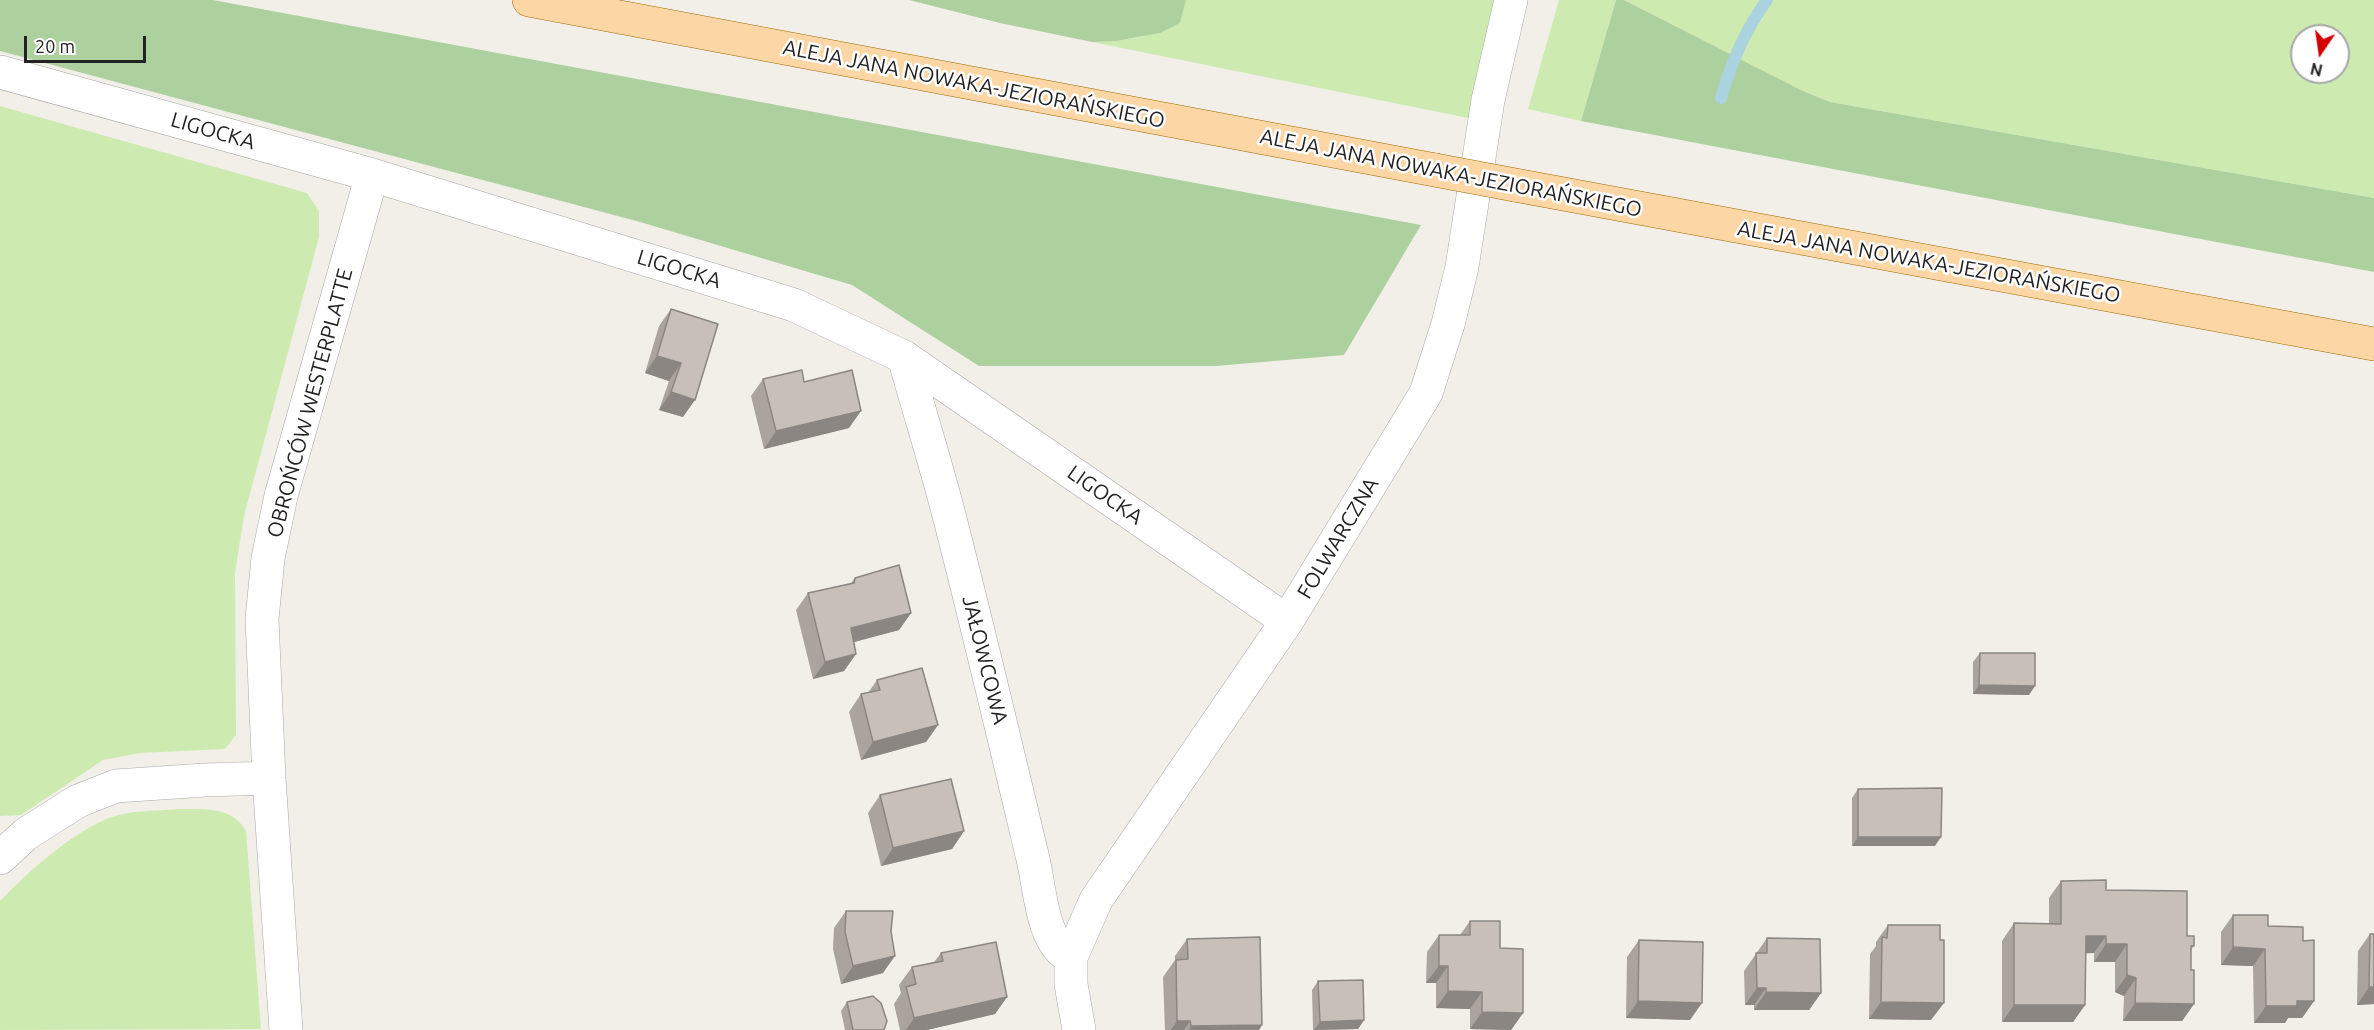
<!DOCTYPE html>
<meta charset="utf-8">
<style>
body{margin:0}
#map{position:relative;width:2374px;height:1030px;overflow:hidden;background:#f2efe9;font-family:Ubuntu,sans-serif}
canvas{display:block}
.north{position:absolute;left:2290px;top:24px;width:60px;height:60px;box-sizing:border-box;background:#fff;border:2px solid #a7a7a7;border-radius:50%;rotate:193deg;font-size:16px;font-weight:700;line-height:24px;text-align:center;color:#222}
.north::after{content:'';display:block;margin:auto;width:21px;height:27px;background:#d40000;clip-path:polygon(50% 0,100% 100%,50% 72%,0 100%)}
.scale{position:absolute;left:24px;top:36px;width:122px;height:27px;box-sizing:border-box;border:3px solid #222;border-top:0;padding-left:8px;font-size:18px;line-height:21px;white-space:nowrap;color:#222;-webkit-text-stroke:4px #fff;paint-order:stroke}
</style>
<div id="map">
<canvas width="2374" height="1030"></canvas>
<div class="north">N</div>
<div class="scale">20 m</div>
</div>
<script>
const context = document.querySelector('canvas').getContext('2d');
context.lineJoin = 'round';
function paint(path, color) { context.fillStyle = color; context.fill(path, 'evenodd'); }
function stroke(path, color, width, dash) { context.strokeStyle = color; context.lineWidth = width; context.lineCap = dash ? 'butt' : 'round'; context.setLineDash(dash || []); context.stroke(path); }
function label(font, color, halo, rows, align = 'center') {
  context.font = font + ' Ubuntu,sans-serif'; context.lineWidth = 5; context.setLineDash([]); context.textBaseline = 'middle'; context.strokeStyle = halo; context.fillStyle = color; for (const [text, x, y, turn = 0] of rows) {
    context.save(); context.translate(x, y); context.rotate((+turn || 0) * Math.PI / 180); context.textAlign = isNaN(turn) ? turn : align; if (halo) context.strokeText(text, 0, 0); context.fillText(text, 0, 0); context.restore();
  }
}
paint(new Path2D(`
 M1186,0H1494L1468,118L1092,42C1123,41 1152,37 1180,23Z
 M1559,0H1616L1581,121L1528,109Z
 M1624,0H2374V198L1830,102L1803,91ZM2302,36H2338V72H2302Z
 M0,106L307,193L319,211V237L244,516L235,573L236,735L225,749L140,753L103,760L21,815L0,816Z
 M178,809C204,809 232,806 246,831L261,1029L0,1030V901C28,872 82,822 123,814C141,810 160,811 178,809Z`), '#cdebb0');
paint(new Path2D(`
 M0,0H213L1421,225L1344,355L1216,366H979L852,285L640,222L0,51Z
 M909,0H1186L1180,23L1160,33L1116,41L1092,42L1000,23Z
 M1616,0H1624L1803,91L1830,102L2374,198V272L1581,121Z`), '#add19e');
stroke(new Path2D(`
 M1721,98C1731,63 1745,30 1767,0`), '#aad3df', 12);
const minor = new Path2D(`
 M0,72L372,175L794,305L904,357L1287,621
 M904,357C919,411 936,464 950,519C979,632 1006,746 1033,859C1040,888 1042,945 1071,957
 M0,858L26,834L78,801L116,786L205,780L269,778
 M286,1030L269,778L262,619L268,558L281,496L372,175
 M1079,1030L1071,984V957L1096,900L1287,621L1426,393L1448,324L1462,267L1488,100L1511,0`);
const primary = new Path2D(`
 M529,0L1435,170
 M1515,185L2374,344`);
stroke(minor, '#a9a9a9', 34);
stroke(primary, '#a06b00', 34);
stroke(minor, '#fff', 33);
stroke(primary, '#fcd6a4', 33);
const primaryBridge = new Path2D(`
 M1435,170L1515,185`);
stroke(primaryBridge, '#a06b00', 34, []);
stroke(primaryBridge, '#fcd6a4', 33);
paint(new Path2D(`
 M671,309L718,324L683,417L659,410L669,381L645,373L659,326Z
 M763,379L804,382L849,428L764,449L751,396Z
 M855,578L911,613L899,630L854,642L856,654L844,671L813,679L796,610L808,593L851,583Z
 M1980,653L2029,695L1973,694V662Z
 M877,680L938,725L926,742L861,760L849,712L861,694L868,693Z
 M1858,789L1935,846H1852V798Z
 M880,795L964,831L952,849L881,866L868,813Z
 M2061,881L2106,890L2187,936L2194,946L2191,950V970L2194,1004L2182,1021H2123L2124,996L2115,992V962H2094V953H2085V1005L2073,1022H2002V941L2014,923L2049,924V898Z
 M846,911L883,973L841,984L833,949L834,928Z
 M2233,915L2268,926L2303,941L2314,1001L2302,1018H2288L2285,1023H2254L2253,966L2221,965V932Z
 M1470,921L1500,948L1523,1013L1511,1030L1470,1029V1009L1436,1008V983H1426L1427,952L1439,935H1460Z
 M1888,925L1931,1020L1869,1019L1870,954L1876,946V942Z
 M2370,934H2374V1004L2357,1005L2358,951Z
 M1767,938L1821,993L1809,1010H1754V1005H1745L1744,971Z
 M1187,939L1262,1025L1259,1030H1165L1163,977L1175,960V956Z
 M1639,940L1690,1020L1626,1018L1627,957Z
 M941,953L1007,997L995,1014L927,1030H900L894,1004L901,993L899,985L912,967L934,962Z
 M1318,981L1364,1020L1358,1029L1313,1030L1312,990Z
 M847,1002L884,1030H845L841,1011Z`), '#aba49e');
paint(new Path2D(`
 M657,356L681,363L669,381L645,373Z
 M671,392L695,400L683,417L659,410Z
 M861,411L849,428L764,449L776,431Z
 M911,613L899,630L839,646L851,628Z
 M856,654L844,671L813,679L825,662Z
 M1979,685L2035,686L2029,695L1973,694Z
 M938,725L926,742L861,760L873,742Z
 M964,831L952,849L881,866L893,848Z
 M1858,837H1941L1935,846H1852Z
 M2086,936H2106L2094,953L2073,954Z
 M2106,944H2127L2115,962H2094Z
 M2233,947L2265,949L2253,966L2221,965Z
 M895,956L883,973L841,984L853,966Z
 M1439,966H1448L1436,983H1426Z
 M2127,975L2136,978L2124,996L2115,992Z
 M2369,987H2374V1004L2357,1005Z
 M1757,988H1766L1754,1005H1745Z
 M1448,991L1482,992L1470,1009L1436,1008Z
 M1766,992L1821,993L1809,1010H1754Z
 M1007,997L995,1014L927,1030H906L914,1018Z
 M1638,1001L1702,1003L1690,1020L1626,1018Z
 M2297,1001H2314L2302,1018H2288L2285,1023H2254L2266,1006Z
 M1881,1002L1944,1003L1931,1020L1869,1019Z
 M2135,1003L2194,1004L2182,1021H2123Z
 M2014,1005H2085L2073,1022H2002Z
 M1482,1012L1523,1013L1511,1030L1470,1029Z
 M1364,1020L1358,1029L1314,1030L1320,1022Z
 M1177,1021H1190L1184,1030H1171Z
 M1262,1025L1259,1030H1189L1191,1026Z`), '#8b8681');
const building = new Path2D(`
 M671,309L718,324L695,400L671,392L681,363L657,356Z
 M802,370L804,382L852,370L861,411L776,431L763,379Z
 M899,565L911,613L851,628L856,654L825,662L808,593L854,583L855,578Z
 M1980,653H2035V686L1979,685Z
 M922,668L938,725L873,742L861,694L880,690L877,680Z
 M951,779L964,831L893,848L880,795Z
 M1942,788L1941,837H1858V789Z
 M2106,880V890L2187,891V936H2194V946H2191V970H2194V1004L2135,1003L2136,978L2127,975V944H2106V936H2086L2085,1005H2014V923L2061,924V881Z
 M846,911H893L891,931L895,956L853,966L845,932Z
 M2233,915H2268V926L2303,927V941L2314,940V1001H2297V1006H2266L2265,949L2233,947Z
 M1470,921H1500V948L1523,949V1013L1482,1012V992L1448,991V966H1439V935H1470Z
 M1888,925H1940V940H1944V1003L1881,1002L1882,937L1887,938Z
 M2370,934H2374V987H2369Z
 M1260,937L1262,1025L1191,1026L1190,1021H1177L1176,960L1188,959L1187,939Z
 M1767,938L1820,939L1821,993L1766,992V988H1757L1756,953H1767Z
 M1639,940L1703,942L1702,1003L1638,1001Z
 M996,942L1007,997L914,1018L906,987L916,984L912,967L943,961L941,953Z
 M1363,980L1364,1020L1320,1022L1318,981Z
 M873,996L881,1003L887,1021L884,1030H853L847,1002Z`);
paint(building, '#c7bfb8');
stroke(building, '#8b8681', 1.5);
label('21px', '#222', '#fff', [
 ["ALEJA JANA NOWAKA-JEZIORAŃSKIEGO",974,84,11],
 ["LIGOCKA",213,131,16],
 ["ALEJA JANA NOWAKA-JEZIORAŃSKIEGO",1451,173,11],
 ["ALEJA JANA NOWAKA-JEZIORAŃSKIEGO",1929,262,10],
 ["LIGOCKA",679,269,17],
 ["OBROŃCÓW WESTERPLATTE",310,403,-75],
 ["LIGOCKA",1105,495,35],
 ["FOLWARCZNA",1338,538,-59],
 ["JAŁOWCOWA",985,660,76]
]);
</script>
